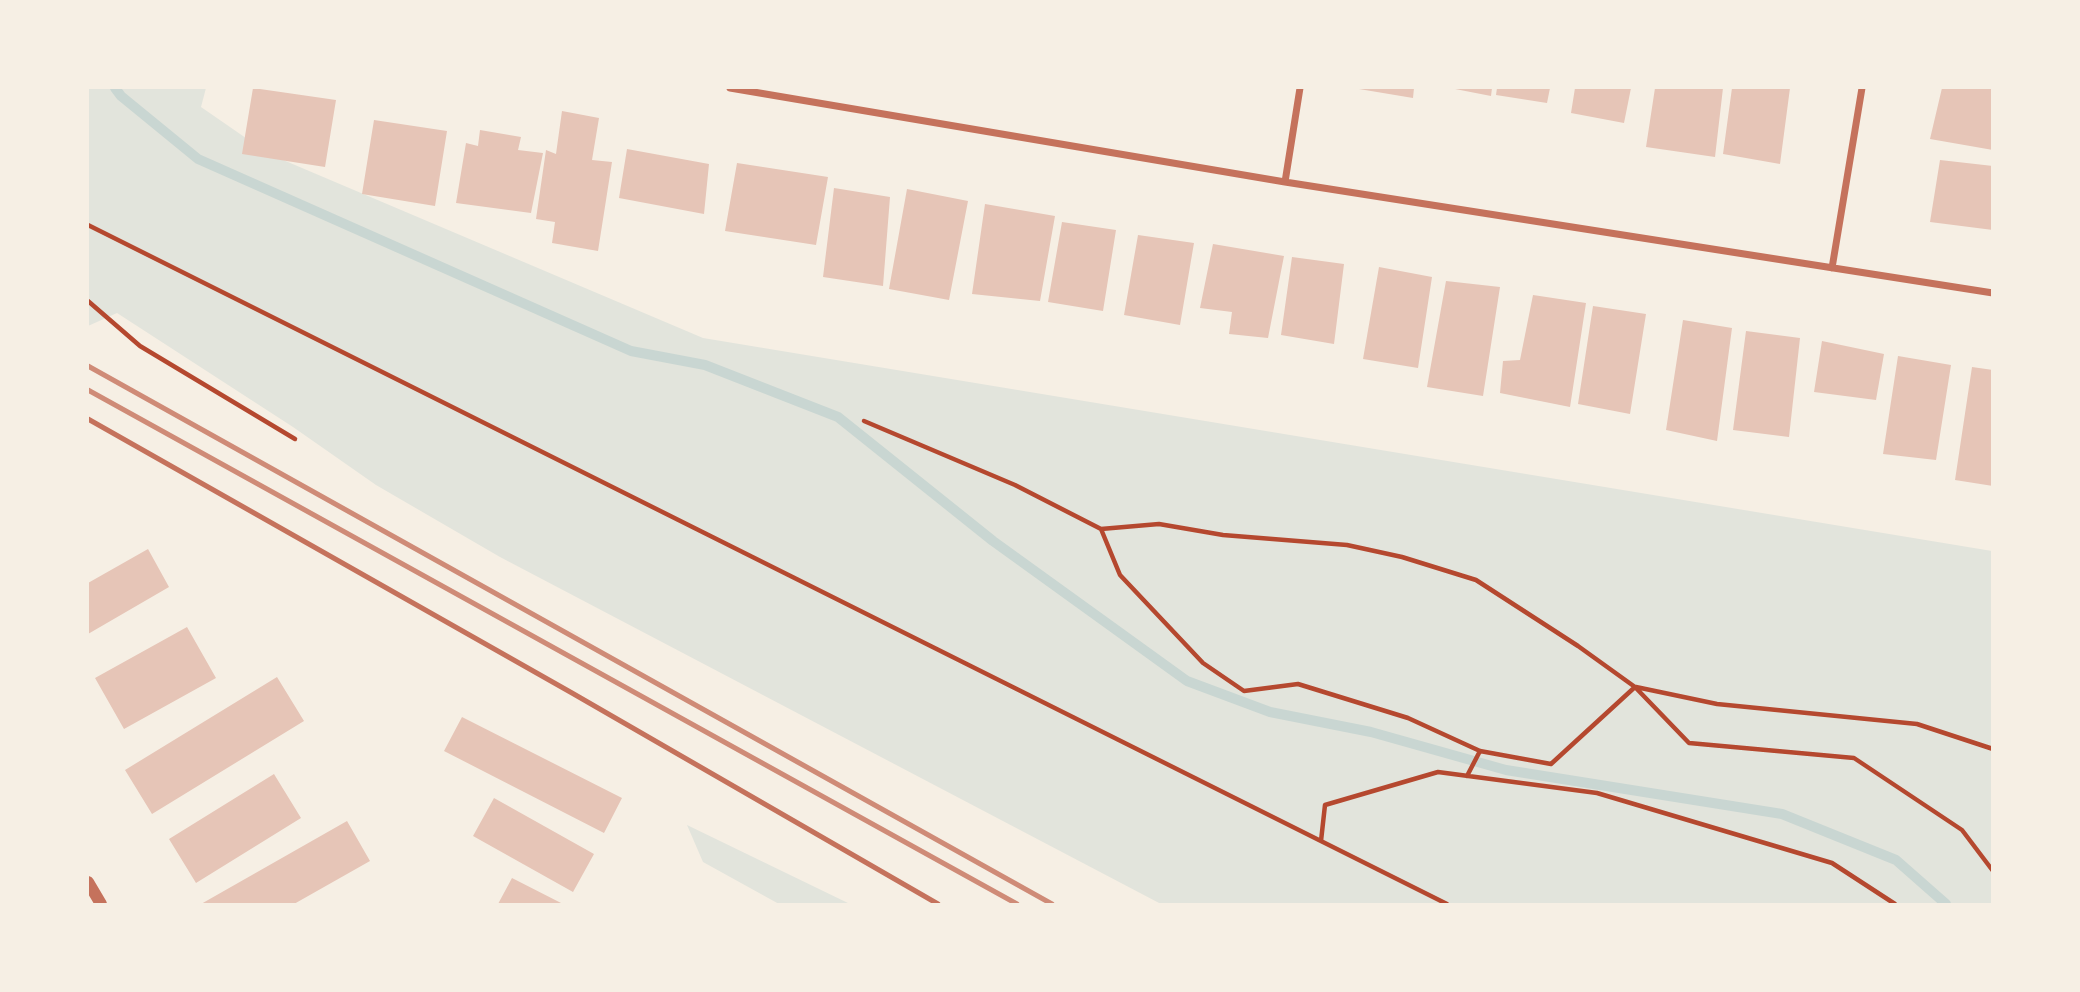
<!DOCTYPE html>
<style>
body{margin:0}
#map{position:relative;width:2080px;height:992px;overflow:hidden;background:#f6efe4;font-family:Helvetica,sans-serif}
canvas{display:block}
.frame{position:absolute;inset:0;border:89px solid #f6efe4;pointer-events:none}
</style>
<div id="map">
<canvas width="2080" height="992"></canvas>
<div class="frame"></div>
</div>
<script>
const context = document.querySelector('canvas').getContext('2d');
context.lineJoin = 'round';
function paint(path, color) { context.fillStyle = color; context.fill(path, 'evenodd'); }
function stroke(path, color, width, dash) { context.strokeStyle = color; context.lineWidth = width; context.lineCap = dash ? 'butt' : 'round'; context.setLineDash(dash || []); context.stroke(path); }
paint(new Path2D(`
 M88,88H206L201,107L269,154L703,338L1992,551V904H1161L500,557L376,485L293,427L117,313L88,326Z
 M687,825L850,904H779L703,862Z`), '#e2e4dc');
stroke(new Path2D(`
 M115,88L121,96L198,159L631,351L705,365L838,417L993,541L1187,681L1270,712L1371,732L1506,770L1782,814L1896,860L1946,904`), '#c9d6d2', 10);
paint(new Path2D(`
 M253,88L336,100L325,167L242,154Z
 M1353,88H1414L1413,98Z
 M1450,88H1492L1491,96Z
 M1497,88H1550L1547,103L1496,95Z
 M1575,88H1631L1624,123L1571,113Z
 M1655,88H1723L1715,157L1646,147Z
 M1732,88H1790L1780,164L1723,154Z
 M1942,88H1993V150L1930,139Z
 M562,111L599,118L592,160L612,162L598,251L552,243L555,222L536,219L546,150L556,154Z
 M374,120L447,131L435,206L362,194Z
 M480,130L521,137L518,150L543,153L531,213L456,203L466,143L478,146Z
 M627,149L709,164L704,214L619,198Z
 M1940,160L1993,166V230L1930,222Z
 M737,163L828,177L816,245L725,231Z
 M834,188L890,197L883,286L823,277Z
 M907,189L968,201L949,300L889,289Z
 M985,204L1055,216L1040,301L972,294Z
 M1062,222L1116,230L1103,311L1048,302Z
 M1138,235L1194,243L1180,325L1124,315Z
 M1213,244L1284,256L1268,338L1229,334L1232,312L1200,308Z
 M1292,257L1344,264L1334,344L1281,335Z
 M1379,267L1432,277L1418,368L1363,359Z
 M1446,281L1500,287L1483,396L1427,387Z
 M1533,295L1586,303L1570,407L1500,393L1503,361L1520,360Z
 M1593,306L1646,314L1630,414L1578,404Z
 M1683,320L1732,328L1717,441L1666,430Z
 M1746,331L1800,338L1789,437L1733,430Z
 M1822,341L1884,354L1876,400L1814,392Z
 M1898,356L1951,365L1936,460L1883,454Z
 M1972,367L1993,370V486L1955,480Z
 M148,549L169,587L88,634V583Z
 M187,627L216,678L124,729L95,678Z
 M277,677L304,721L152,814L125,770Z
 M462,717L622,798L604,833L444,751Z
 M274,774L301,818L196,883L169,839Z
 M494,798L594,854L573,892L473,836Z
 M347,821L370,861L294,904H201Z
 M512,878L563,904H498Z`), '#e6c5b7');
stroke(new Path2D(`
 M88,225L1447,904
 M88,301L140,346L295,439
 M864,421L1015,485L1101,529
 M1635,687L1551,764L1480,751L1408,718L1298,684L1244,691L1203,663L1120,575L1101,529L1159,524L1223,535L1347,545L1402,557L1476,580L1578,646L1635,687L1689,743L1854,758L1962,830L1993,871
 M1636,687L1717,704L1917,724L1993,749
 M1467,776L1480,751
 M1321,841L1325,805L1438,772L1597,793L1832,863L1895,904`), '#b5482f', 4.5);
stroke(new Path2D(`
 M88,419L572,693L938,904`), '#c5725c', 5);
stroke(new Path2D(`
 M730,88L1285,182L1993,293
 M1285,182L1300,88
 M1832,268L1862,88`), '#c5725c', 7);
stroke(new Path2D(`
 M88,882L101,904`), '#c5725c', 12);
stroke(new Path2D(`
 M88,366L1052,904
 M88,390L1017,904`), '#cf8b77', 5);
</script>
